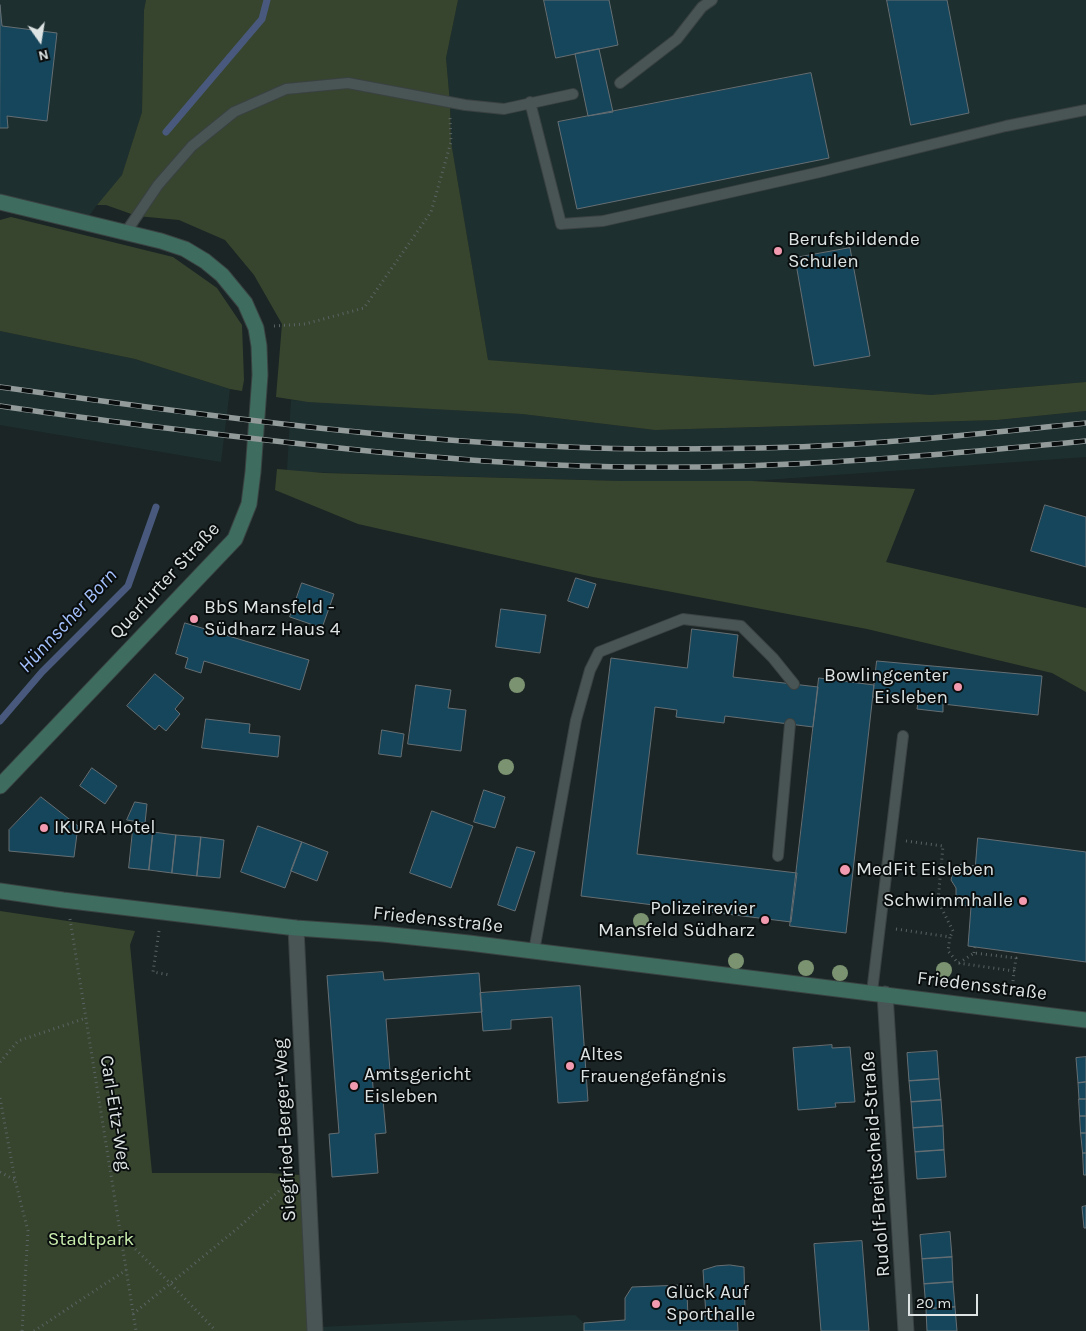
<!DOCTYPE html>
<meta charset="utf-8">
<style>
body{margin:0}
#map{position:relative;width:1086px;height:1331px;overflow:hidden;background:#1b2525;font-family:Karla,sans-serif}
canvas{display:block}
.north{position:absolute;left:15px;top:15px;width:50px;height:50px;-webkit-text-stroke:4px #090d0d;paint-order:stroke;rotate:167deg;font-size:14px;font-weight:700;line-height:20px;text-align:center;color:#dde3e3}
.north::after{content:'';display:block;margin:auto;width:18px;height:22px;background:#dde3e3;clip-path:polygon(50% 0,100% 100%,50% 72%,0 100%)}
.scale{position:absolute;left:908px;top:1294px;width:70px;height:22px;box-sizing:border-box;border:2px solid #dde3e3;border-top:0;padding-left:6px;font-size:15px;line-height:18px;white-space:nowrap;color:#dde3e3;-webkit-text-stroke:4px #090d0d;paint-order:stroke}
</style>
<div id="map">
<canvas width="1086" height="1331"></canvas>
<div class="north">N</div>
<div class="scale">20 m</div>
</div>
<script>
const context = document.querySelector('canvas').getContext('2d');
context.lineJoin = 'round';
function paint(path, color) { context.fillStyle = color; context.fill(path, 'evenodd'); }
function stroke(path, color, width, dash) { context.strokeStyle = color; context.lineWidth = width; context.lineCap = dash ? 'butt' : 'round'; context.setLineDash(dash || []); context.stroke(path); }
function label(font, color, halo, rows, align = 'center') {
  context.font = font + ' Karla,sans-serif'; context.lineWidth = 4; context.setLineDash([]); context.textBaseline = 'middle'; context.strokeStyle = halo; context.fillStyle = color; for (const [text, x, y, turn = 0] of rows) {
    context.save(); context.translate(x, y); context.rotate((+turn || 0) * Math.PI / 180); context.textAlign = isNaN(turn) ? turn : align; if (halo) context.strokeText(text, 0, 0); context.fillText(text, 0, 0); context.restore();
  }
}
paint(new Path2D(`
 M0,0H146L144,10L142,112L122,176L97,205L84,223L0,202Z
 M458,0H1086V382L931,395L488,360L451,143L450,103L446,58Z
 M0,331L135,359L230,389L221,462L0,425Z
 M291,400L522,414L655,430L997,420L1086,411V457L752,481H622L305,472L287,470Z
 M575,1315L584,1323V1331H320V1327Z`), '#1d2f2f');
paint(new Path2D(`
 M146,0H458L446,58L450,103L451,142L488,360L931,395L1086,382V411L997,420L655,430L522,414L308,402L276,397L282,324L254,275L225,240L179,220L137,216L106,205H97L122,175L142,112L144,10Z
 M11,217L173,257L217,288L242,325L244,380L242,391L230,389L135,359L0,331V220Z
 M277,469L324,473L622,481H752L915,489L886,562L1086,608V692L1052,673L867,629L593,577L358,524L275,490Z
 M0,911L135,931L130,945L152,1173H269L300,1175L308,1331H0Z`), '#38452e');
stroke(new Path2D(`
 M166,132L262,19L267,0
 M0,721L42,672L128,586L156,507`), '#48597d', 7);
const building = new Path2D(`
 M544,0H609L618,45L556,58Z
 M887,0H947L969,113L911,125Z
 M0,5L2,26L57,33L47,121L7,116L8,128H0Z
 M599,49L613,112L588,116L575,54Z
 M811,73L829,158L577,209L558,122Z
 M850,248L870,356L814,366L795,258Z
 M1045,505L1086,517V567L1031,551Z
 M576,578L596,584L588,608L568,601Z
 M302,583L334,594L322,628L290,617Z
 M501,609L546,615L540,653L496,647Z
 M185,623L309,660L300,690L204,661L201,673L185,668L188,658L176,654Z
 M692,629L738,635L733,677L818,687L813,727L725,716L724,723L676,717L677,710L655,707L637,854L797,873L791,922L581,896L611,658L687,668Z
 M877,661L1042,676L1038,715L943,704V712L917,709L918,702L873,697Z
 M155,674L184,698L175,709L180,714L166,731L159,725L155,730L127,706Z
 M819,678L874,685L846,933L790,926Z
 M416,685L451,690L448,708L466,710L461,751L408,744Z
 M206,719L250,724L249,733L280,736L278,757L202,748Z
 M382,730L404,734L401,757L379,754Z
 M92,768L117,786L105,804L80,786Z
 M484,790L505,797L495,828L474,822Z
 M41,797L78,826L74,857L9,851V830Z
 M135,802L147,804L145,823L127,820Z
 M432,811L473,826L451,888L410,873Z
 M258,826L302,842L285,888L241,872Z
 M133,830L153,832L149,870L129,868Z
 M153,832L176,835L172,873L149,870Z
 M176,835L201,837L197,876L172,873Z
 M201,837L224,840L220,878L197,876Z
 M978,838L1086,852V962L968,946L971,907L962,905L956,897V888L951,880L953,872L961,864L975,866Z
 M302,842L328,852L317,881L291,871Z
 M517,847L535,852L515,911L498,905Z
 M383,972L384,980L479,973L482,1012L386,1019L390,1071L372,1073L374,1101L383,1100L386,1133L375,1134L378,1173L332,1177L329,1134L339,1133L327,976Z
 M580,986L588,1101L558,1103L552,1017L511,1020V1029L483,1031L480,993Z
 M832,1045V1048L850,1047L855,1102L835,1103L836,1107L798,1110L793,1048Z
 M937,1051L939,1079L909,1081L907,1053Z
 M1086,1057V1082L1078,1083L1076,1058Z
 M939,1079L941,1100L911,1102L909,1081Z
 M1086,1082V1099H1079L1078,1083Z
 M1079,1099H1086V1116H1080Z
 M941,1100L943,1126L913,1128L911,1102Z
 M1080,1116H1086V1133H1081Z
 M943,1126L944,1150L915,1152L913,1128Z
 M1081,1133H1086V1153H1083Z
 M944,1150L946,1177L917,1179L915,1152Z
 M1083,1153H1086V1175H1084Z
 M1086,1206V1228H1084L1082,1207Z
 M950,1232L952,1257L922,1259L920,1235Z
 M862,1241L869,1331H821L814,1244Z
 M952,1257L953,1282L924,1284L922,1259Z
 M730,1265L744,1267L745,1311H737L738,1331H584V1323L625,1320V1298L632,1287L682,1285L687,1293L688,1317L706,1316L703,1270L716,1266Z
 M953,1282L955,1307L926,1309L924,1284Z
 M955,1307L957,1331H927L926,1309Z`);
paint(building, '#16465b');
stroke(building, '#656e73', 1);
const service = new Path2D(`
 M620,83L677,39L702,7L712,0
 M530,102L561,224L603,221L820,172L1006,126L1086,110
 M126,232L158,185L192,146L234,112L286,89L348,83L465,105L504,109L573,94
 M778,856L790,724
 M534,951L576,720L590,670L599,652L683,619L741,626L773,658L794,684
 M872,992L903,736`);
const minor = new Path2D(`
 M296,928L315,1331
 M885,994L906,1331`);
const secondary = new Path2D(`
 M0,202L161,241L185,249L205,261L222,275L245,303L256,328L259,346L260,375L253,472L249,504L235,539L0,786
 M0,891L63,900L296,928L383,934L469,943L1086,1020`);
stroke(service, '#3a4141', 12);
stroke(minor, '#3a4141', 17);
stroke(secondary, '#3a4141', 17);
stroke(new Path2D(`
 M274,326L305,324L364,308L431,212L451,142L450,118
 M906,841L943,846L938,901L953,931L950,937
 M70,919L136,1331
 M896,929L950,937L948,951L958,963L1014,971L1012,992
 M159,931L153,972L170,975
 M974,953L975,947
 M959,963L974,953L1016,958L1014,971
 M0,1062L18,1041L86,1018
 M0,1098L15,1180L28,1231L22,1331
 M0,1172L15,1180
 M121,1235L170,1283L216,1331
 M133,1314L238,1228L290,1181
 M34,1331L126,1270`), '#5a6363', 3, [1, 4]);
stroke(service, '#495454', 10);
stroke(minor, '#495454', 15);
stroke(secondary, '#3e6c5f', 15);
const rail = new Path2D(`
 M0,387C215,417 431,447 649,449C705,449 762,449 818,446C908,442 997,432 1086,423
 M0,406C74,417 148,426 223,435C342,449 462,462 583,466C752,472 918,457 1086,441`);
stroke(rail, '#939a9a', 5.5);
stroke(rail, '#090d0d', 4, [11]);
context.fillStyle = '#7b9370';
for (const [x, y] of [
 [517,685],
 [506,767],
 [641,921],
 [736,961],
 [806,968],
 [944,970],
 [840,973]
]) { context.beginPath(); context.arc(x, y, 8, 0, 2 * Math.PI); context.fill(); }
for (const [x, y, r, color] of [
 [778,251,5,"#f29aaf"],
 [194,619,5,"#f29aaf"],
 [958,687,5,"#f29aaf"],
 [44,828,5,"#f29aaf"],
 [845,870,6,"#f29aaf"],
 [1023,901,5,"#f29aaf"],
 [765,920,5,"#f29aaf"],
 [570,1066,5,"#f29aaf"],
 [354,1086,5,"#f29aaf"],
 [656,1304,5,"#f29aaf"]
]) { const dot = new Path2D(); dot.arc(x, y, r, 0, 2 * Math.PI); context.fillStyle = color; context.fill(dot); stroke(dot, '#090d0d', 2); }
label('19px', '#dde3e3', '#090d0d', [
 ["Berufsbildende",788,240],
 ["Schulen",788,262],
 ["BbS Mansfeld -",204,608],
 ["Südharz Haus 4",204,630],
 ["Bowlingcenter",948,676,"right"],
 ["Eisleben",948,698,"right"],
 ["IKURA Hotel",54,828],
 ["MedFit Eisleben",856,870],
 ["Schwimmhalle",1013,901,"right"],
 ["Polizeirevier",755,909,"right"],
 ["Mansfeld Südharz",755,931,"right"],
 ["Altes",580,1055],
 ["Frauengefängnis",580,1077],
 ["Amtsgericht",364,1075],
 ["Eisleben",364,1097],
 ["Glück Auf",666,1293],
 ["Sporthalle",666,1315]
], 'left');
label('19px', '#dde3e3', '#090d0d', [
 ["Querfurter Straße",165,581,-47],
 ["Friedensstraße",438,920,6],
 ["Friedensstraße",982,986,7],
 ["Carl-Eitz-Weg",115,1113,81],
 ["Siegfried-Berger-Weg",285,1130,-93],
 ["Rudolf-Breitscheid-Straße",876,1164,-94]
]);
label('19px', '#c9edad', '#090d0d', [
 ["Stadtpark",91,1240]
]);
label('italic 20px', '#a3c0fd', '#090d0d', [
 ["Hünnscher Born",68,621,-47]
]);
</script>
